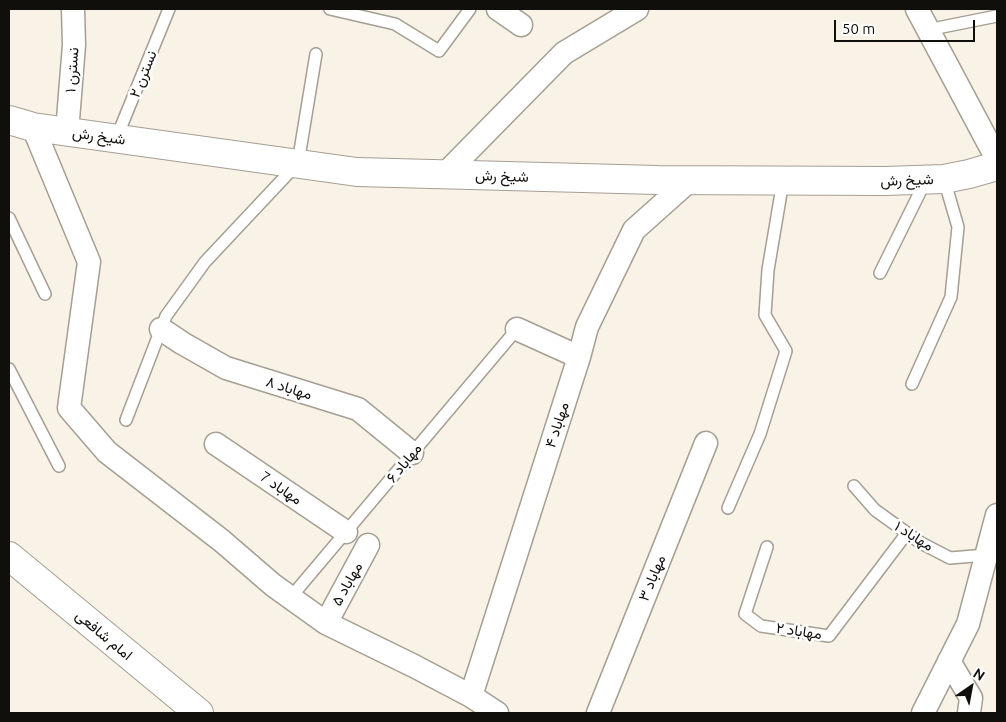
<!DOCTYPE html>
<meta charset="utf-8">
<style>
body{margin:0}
#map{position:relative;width:1006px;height:722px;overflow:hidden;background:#f9f2e6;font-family:Ubuntu,sans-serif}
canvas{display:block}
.frame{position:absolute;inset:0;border:10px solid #110f0b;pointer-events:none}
.north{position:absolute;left:946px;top:662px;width:50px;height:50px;-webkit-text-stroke:4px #fff;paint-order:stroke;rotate:33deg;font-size:14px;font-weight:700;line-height:20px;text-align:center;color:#110f0b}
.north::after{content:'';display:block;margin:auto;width:18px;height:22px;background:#110f0b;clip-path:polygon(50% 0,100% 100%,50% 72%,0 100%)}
.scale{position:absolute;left:834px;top:20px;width:141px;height:22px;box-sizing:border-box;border:2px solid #110f0b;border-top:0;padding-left:6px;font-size:15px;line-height:18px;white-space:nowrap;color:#110f0b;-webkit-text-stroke:4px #fff;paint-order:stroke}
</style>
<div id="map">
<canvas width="1006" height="722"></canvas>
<div class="frame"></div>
<div class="north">N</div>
<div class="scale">50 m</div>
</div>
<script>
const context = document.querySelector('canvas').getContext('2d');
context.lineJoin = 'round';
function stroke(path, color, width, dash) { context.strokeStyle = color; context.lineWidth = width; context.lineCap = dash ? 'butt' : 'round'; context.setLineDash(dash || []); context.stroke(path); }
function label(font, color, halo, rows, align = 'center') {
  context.font = font + ' Ubuntu,Vazirmatn,sans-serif'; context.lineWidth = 5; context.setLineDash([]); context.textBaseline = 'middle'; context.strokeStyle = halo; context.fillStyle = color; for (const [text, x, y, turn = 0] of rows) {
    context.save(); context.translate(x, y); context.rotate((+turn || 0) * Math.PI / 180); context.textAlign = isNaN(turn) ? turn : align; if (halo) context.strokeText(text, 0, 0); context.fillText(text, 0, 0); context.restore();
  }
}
const lane = new Path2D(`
 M330,9L395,24L439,51L470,9
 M927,30L997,16
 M116,139L169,9
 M9,218L45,294
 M880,273L925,182
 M9,369L59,466
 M912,384L951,297L958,227L944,179
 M126,420L166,316L205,262L298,163L316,54
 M854,486L875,510L921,543L950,558L986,555
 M728,508L760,434L786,351L765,315L768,270L783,181
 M767,547L745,614L761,626L829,636L907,533
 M291,597L517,329`);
const street = new Path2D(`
 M498,9L521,25
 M917,9L997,159
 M33,127L89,262L69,408L107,452L222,541L273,585L326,623L414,666L471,696L497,713
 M67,132L74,45L73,9
 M445,174L564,53L637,9
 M161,329L182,343L226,368L358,409L412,453
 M517,329L579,357
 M216,444L346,532
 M326,623L368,545
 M949,661L971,698L969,713
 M471,696L579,357L587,327L634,230L690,180
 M598,713L706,443
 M923,713L968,624L997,515`);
const secondary = new Path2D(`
 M9,120L33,127L357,172L657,180L885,181L944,179L969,174L997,166
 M9,556L199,713`);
stroke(lane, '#a59f93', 14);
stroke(street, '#a59f93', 25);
stroke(secondary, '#a59f93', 30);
stroke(lane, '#fff', 11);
stroke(street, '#fff', 22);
stroke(secondary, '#fff', 28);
label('15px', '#110f0b', '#fff', [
 ["نسترن ۱",72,70,-86],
 ["نسترن ۲",143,74,-68],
 ["شیخ رش",99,136,8],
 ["شیخ رش",502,176,2],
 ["شیخ رش",907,180,-2],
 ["مهاباد ۸",289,388,17],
 ["مهاباد ۴",557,425,-72],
 ["مهاباد ۶",404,463,-50],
 ["مهاباد 7",281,488,34],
 ["مهاباد ۱",914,536,32],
 ["مهاباد ۳",652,578,-68],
 ["مهاباد ۵",347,584,-61],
 ["مهاباد ۲",799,631,8],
 ["امام شافعی",104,635,40]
]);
</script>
